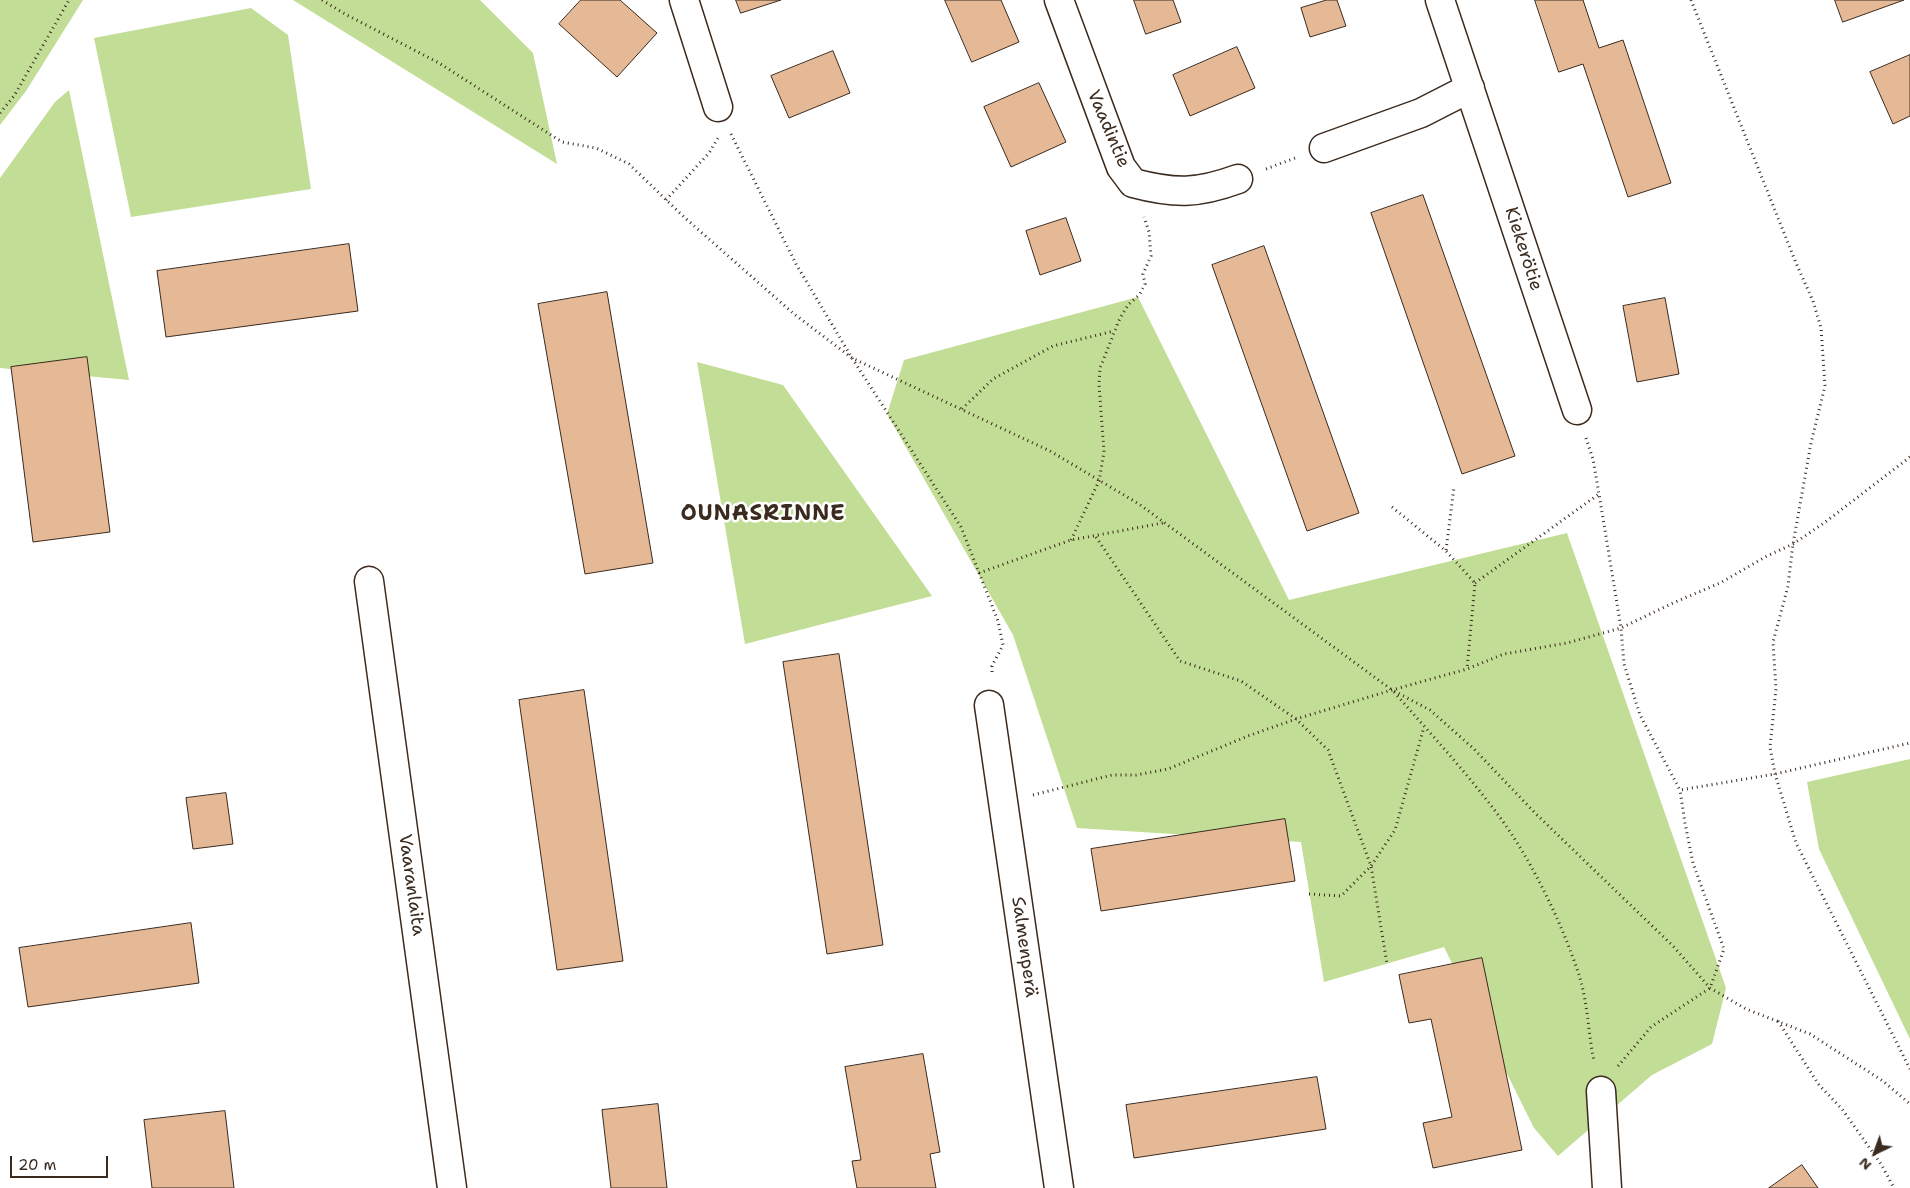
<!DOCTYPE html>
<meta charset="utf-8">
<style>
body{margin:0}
#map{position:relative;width:1910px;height:1188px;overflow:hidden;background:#fff;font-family:"Shantell Sans",sans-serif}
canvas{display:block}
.north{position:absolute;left:1850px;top:1128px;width:50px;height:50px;-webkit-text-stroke:4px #fff;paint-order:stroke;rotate:222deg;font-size:14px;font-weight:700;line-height:20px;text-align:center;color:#3b2a1e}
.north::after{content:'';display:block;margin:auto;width:18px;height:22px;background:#3b2a1e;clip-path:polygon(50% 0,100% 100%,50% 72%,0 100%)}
.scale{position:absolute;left:10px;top:1156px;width:98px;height:22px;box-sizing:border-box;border:2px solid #3b2a1e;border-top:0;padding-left:6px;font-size:15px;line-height:18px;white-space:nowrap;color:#3b2a1e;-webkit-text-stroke:4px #fff;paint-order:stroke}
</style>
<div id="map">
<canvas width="1910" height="1188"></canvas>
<div class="north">N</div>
<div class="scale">20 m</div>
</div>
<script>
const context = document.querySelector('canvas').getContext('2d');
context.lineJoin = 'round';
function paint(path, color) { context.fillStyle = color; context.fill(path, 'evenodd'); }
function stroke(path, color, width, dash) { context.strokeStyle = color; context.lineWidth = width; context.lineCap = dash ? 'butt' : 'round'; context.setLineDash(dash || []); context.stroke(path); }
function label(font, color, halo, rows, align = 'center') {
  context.font = font + ' "Shantell Sans",sans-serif'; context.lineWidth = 5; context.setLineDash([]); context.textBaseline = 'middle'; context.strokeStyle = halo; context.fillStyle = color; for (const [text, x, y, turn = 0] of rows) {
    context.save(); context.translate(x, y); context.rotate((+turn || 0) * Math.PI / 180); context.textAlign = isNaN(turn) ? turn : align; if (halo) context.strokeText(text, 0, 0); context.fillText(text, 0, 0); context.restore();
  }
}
paint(new Path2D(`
 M0,0H83L26,91L0,125Z
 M293,0H480L533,53L557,164Z
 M251,8L288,35L311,189L131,217L94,38Z
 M69,90L129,380L0,368V178L55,102Z
 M1138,297L1289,600L1567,533L1726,988L1712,1044L1652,1075L1558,1156L1534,1128L1444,947L1324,982L1301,842L1077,828L1013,635L887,414L904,360Z
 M697,362L783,385L932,596L745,644Z
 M1910,759V1039L1819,849L1807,782Z`), '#c2dd95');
const building = new Path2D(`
 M581,0H620L657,33L617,77L559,24Z
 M736,0H781L741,13Z
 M945,0H1001L1019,42L972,62Z
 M1134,0H1173L1181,22L1146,34Z
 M1327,0H1337L1346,26L1310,37L1301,8Z
 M1535,0H1583L1599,48L1623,40L1671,183L1628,197L1583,64L1559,72Z
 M1835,0H1904L1843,22Z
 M1237,47L1255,88L1190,116L1173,75Z
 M833,51L850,93L789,118L771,76Z
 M1910,55V116L1893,124L1870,72Z
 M1039,83L1066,142L1011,167L984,107Z
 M1423,195L1515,456L1462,474L1371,213Z
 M1066,218L1081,261L1040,275L1026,231Z
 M349,244L358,311L166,337L157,271Z
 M1264,246L1359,513L1307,531L1212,265Z
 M607,292L653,563L585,574L538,304Z
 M1665,298L1679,374L1637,382L1623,306Z
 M87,357L110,532L33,542L11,367Z
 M839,654L883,945L827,954L783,662Z
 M584,690L623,961L557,970L519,700Z
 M226,793L233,844L193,849L186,798Z
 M1285,819L1295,881L1101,911L1091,849Z
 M191,923L199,983L28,1007L19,948Z
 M1482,958L1522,1150L1433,1168L1423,1123L1452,1117L1431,1019L1409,1023L1399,975Z
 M923,1054L940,1152L930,1154L936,1188H857L852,1161L861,1160L845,1067Z
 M1317,1077L1326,1129L1134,1158L1126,1105Z
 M658,1104L667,1188H611L602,1110Z
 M225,1111L234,1188H152L144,1120Z
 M1802,1165L1818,1188H1769Z`);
paint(building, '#e5b995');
stroke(building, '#3b2a1e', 1);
const minor = new Path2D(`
 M684,0L718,107
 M1059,0L1121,167L1133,183C1175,194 1197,194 1238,179
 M1440,0L1577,410
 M1324,148L1421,113L1470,88
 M369,581L452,1188
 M989,705L1059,1188
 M1601,1091L1607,1188`);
stroke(minor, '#3b2a1e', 31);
stroke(new Path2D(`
 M322,0L345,14L439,63L562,142L596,148L629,164L684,217L794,314L852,358L1050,451L1139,504L1392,690L1430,710L1474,749L1535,813L1673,946L1710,988L1746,1009L1810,1034L1883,1081L1910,1104
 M1691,0L1796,263L1813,301L1821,328L1825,386L1811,443L1793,544L1788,586L1773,642L1776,689L1770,747L1775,774L1796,843L1910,1069
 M0,113L14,96L69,0
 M731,134L796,264L852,358L961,527L998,621L1003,645L992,666V675
 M1266,169L1295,158
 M666,200L709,153L718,138
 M962,409L993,379L1053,346L1114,331
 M1586,438L1593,459L1599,494L1621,628L1624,664L1640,715L1680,790L1775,774L1910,743
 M1392,507L1446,551L1475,583L1467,669
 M1096,537L1180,661L1241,681L1296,719L1328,750L1371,866L1387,964
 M1071,540L1099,481L1104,452L1099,384L1100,368L1120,318L1128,305L1140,294L1145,284L1143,274L1151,256L1149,232L1144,217
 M1446,550L1454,487
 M979,573L1071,540L1163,523
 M1475,583L1599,494
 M1394,692C1430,733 1467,773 1499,816C1532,861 1562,923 1579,975C1588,1003 1588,1033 1594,1061
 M1033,795L1112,775H1136L1168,769L1248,736L1296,719L1392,690L1467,669L1504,654L1567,643L1621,628L1673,603L1720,583L1767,556L1793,544L1824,523L1910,457
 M1309,894L1341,896L1371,866L1395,830L1424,727
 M1778,1021L1819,1085L1842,1109L1881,1164L1894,1188
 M1618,1066L1651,1027L1710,988L1724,949L1693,863L1685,823L1680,790`), '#3b2a1e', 3, [1, 4]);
stroke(minor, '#fff', 28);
label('18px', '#3b2a1e', '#fff', [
 ["Vaadintie",1108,129,67],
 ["Kiekerötie",1523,249,72],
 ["Vaaranlaita",411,885,82],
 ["Salmenperä",1024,947,82]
]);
context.letterSpacing = '1px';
label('bold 22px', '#3b2a1e', '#fff', [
 ["OUNASRINNE",763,514]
]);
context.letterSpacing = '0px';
</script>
